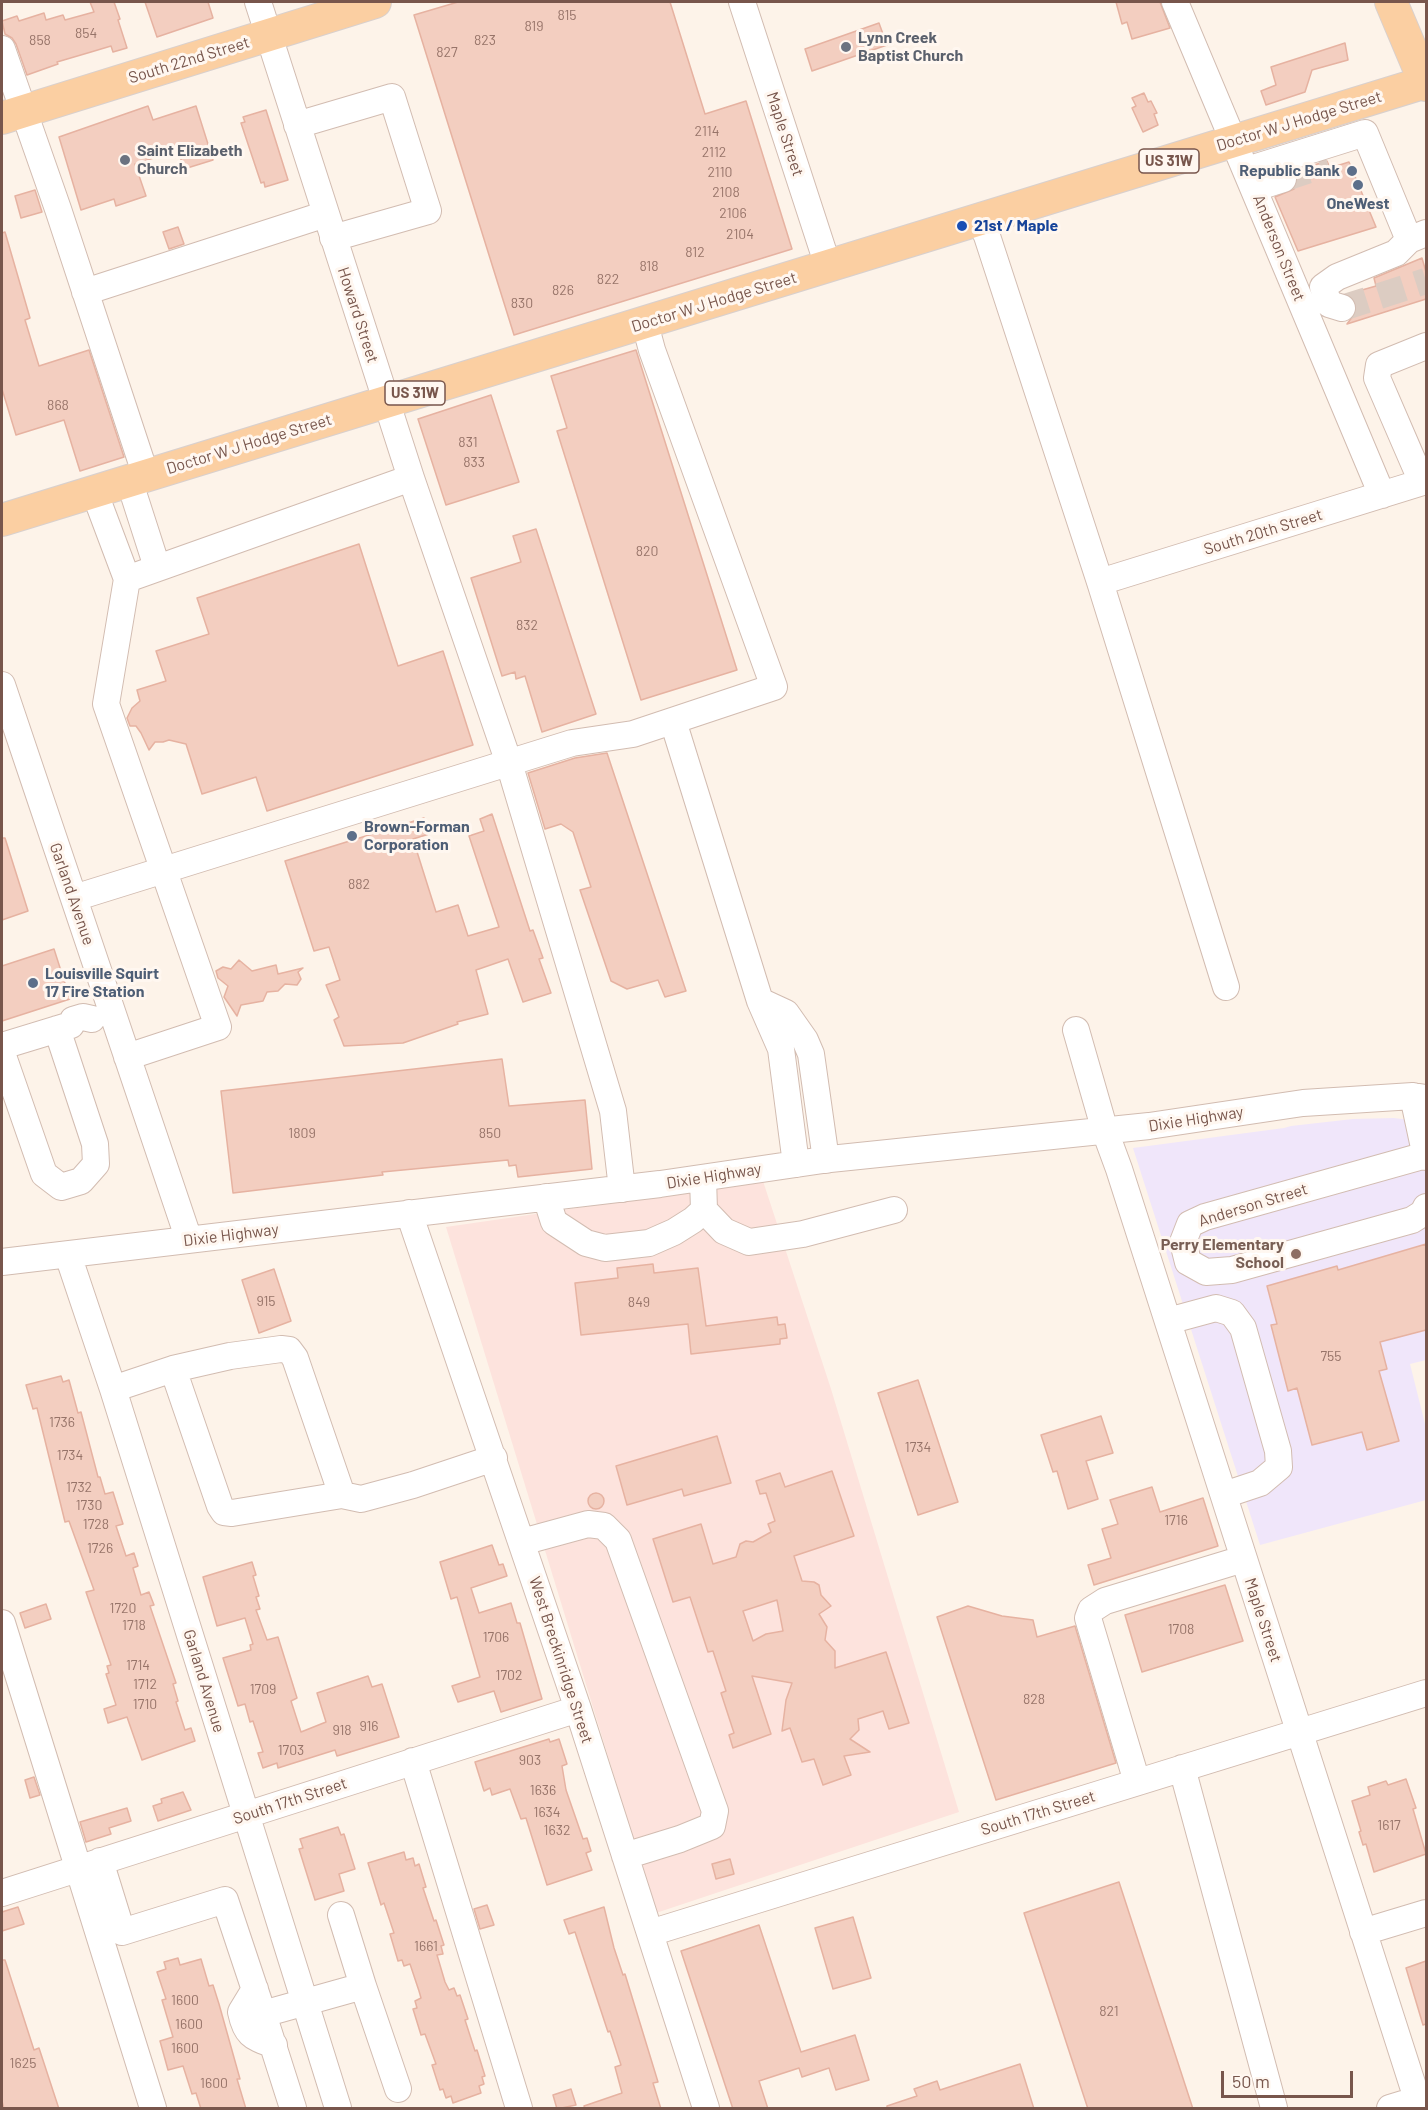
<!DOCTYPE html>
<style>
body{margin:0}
#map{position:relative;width:1428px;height:2110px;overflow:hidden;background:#fdf3e9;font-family:Barlow,sans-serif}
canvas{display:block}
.frame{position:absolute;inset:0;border:3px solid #78564c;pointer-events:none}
.scale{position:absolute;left:1221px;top:2071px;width:132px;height:27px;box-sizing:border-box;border:3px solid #78564c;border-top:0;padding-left:8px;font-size:18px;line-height:21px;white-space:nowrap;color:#78564c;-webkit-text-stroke:4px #fff7f0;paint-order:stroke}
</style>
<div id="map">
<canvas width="1428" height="2110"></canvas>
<div class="frame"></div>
<div class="scale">50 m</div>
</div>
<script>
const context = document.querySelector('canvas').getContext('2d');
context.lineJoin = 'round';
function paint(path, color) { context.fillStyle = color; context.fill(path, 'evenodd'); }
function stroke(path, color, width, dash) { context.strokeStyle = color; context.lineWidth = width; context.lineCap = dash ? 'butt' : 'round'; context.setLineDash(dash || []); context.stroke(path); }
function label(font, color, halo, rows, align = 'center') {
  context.font = font + ' Barlow,sans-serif'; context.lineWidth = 6; context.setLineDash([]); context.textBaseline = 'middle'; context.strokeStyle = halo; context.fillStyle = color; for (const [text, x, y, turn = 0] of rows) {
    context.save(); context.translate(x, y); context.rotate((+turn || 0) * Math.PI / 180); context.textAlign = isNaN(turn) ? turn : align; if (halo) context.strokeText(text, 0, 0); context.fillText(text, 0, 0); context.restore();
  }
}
paint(new Path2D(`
 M763,1181L831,1389L959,1812L656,1913L446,1227Z`), '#fde3dd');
paint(new Path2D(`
 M1394,1118L1426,1122V1360L1410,1364L1426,1428V1500L1260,1545L1133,1148L1284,1128L1291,1126L1353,1119Z`), '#f0e6fa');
const building = new Path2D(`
 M90,2H114L120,19L118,20L127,48L113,52L111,46L91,52L57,62L58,64L27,75L16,44L12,38L5,34L2,21L17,16L19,21L44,13L46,20L63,15L65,20L94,12Z
 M145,2H208L213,18L157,37Z
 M458,2H670L705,114L746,101L792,249L514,335L414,15Z
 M1116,2H1160L1170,28L1132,39L1127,22L1122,24Z
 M879,23L887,45L812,71L805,49Z
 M1345,43L1348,60L1312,70L1305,92L1266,105L1261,91L1276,85L1271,67Z
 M1144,93L1148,102L1151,101L1157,113L1154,114L1158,125L1143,132L1132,108L1136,106L1132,98Z
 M148,106L153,120L196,106L213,160L184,169L178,150L135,164L146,196L116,206L114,199L81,210L59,137Z
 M266,110L288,180L265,187L264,182L261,183L241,123L245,122L243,117Z
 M1327,161L1330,168L1349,162L1376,227L1298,251L1275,197L1294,189L1298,182L1295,171Z
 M35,190L42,212L21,218L15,196Z
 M178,227L184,244L169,249L163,232Z
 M5,232L30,318L25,320L39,366L89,350L124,457L80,471L64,420L16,435L2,389V233Z
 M1422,258L1426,272V299L1347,324L1356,312V304L1353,298L1348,294L1376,286L1374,278Z
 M636,350L737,670L641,700L557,431L567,428L551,376Z
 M491,395L519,482L446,505L418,419Z
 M536,529L596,714L542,732L525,676L516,679L515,672L502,676L471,578L521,562L513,536Z
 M359,544L398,666L443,651L473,745L267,811L256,777L202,794L186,744L169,740L163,742H155L149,750L141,733L136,726H130L127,718L132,708L140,701L137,690L166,681L156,651L209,634L197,598Z
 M607,753L686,991L665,997L658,980L627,989L611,981L580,890L591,887L573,832L561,824L545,829L528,773L575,758Z
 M492,814L530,931L533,930L543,958L539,959L551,993L523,1002L508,959L476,970L488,1014L457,1022L458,1024L403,1043L344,1046L334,1020L339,1017L326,985L340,980L329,947L314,951L285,861L424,818L429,834L413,839L436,912L458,905L468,936L499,927L469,836L484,831L480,819Z
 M2,838H5L28,911L2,920Z
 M54,949L70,999L2,1021V966Z
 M239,960L252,971L276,965L278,974L303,968L298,972L301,979L297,985L285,984L278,991L267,992L263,1001L241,1005L237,1016L224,997L228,986L218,978L216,971L223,967L231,969Z
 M502,1059L509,1106L585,1100L592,1169L518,1177L516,1165L509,1166L508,1160L382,1172L383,1175L233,1193L221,1091Z
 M1426,1244V1330L1380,1342L1387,1369L1379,1371L1399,1441L1367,1450L1362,1432L1312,1445L1297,1388L1288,1391L1271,1325L1277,1324L1267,1286L1337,1266L1338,1270Z
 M653,1264L654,1273L698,1268L706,1326L777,1317L778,1325L785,1324L787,1338L780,1339V1344L691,1354L688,1324L581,1335L575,1283L618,1278L617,1268Z
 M274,1269L291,1321L259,1333L242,1280Z
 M61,1376L63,1382L69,1380L78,1413L81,1412L98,1477H100L105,1494L113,1492L123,1524L116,1526L126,1556L134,1553L138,1566L133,1568L141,1595L149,1592L154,1605L150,1606L176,1683L173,1684L178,1701L176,1702L185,1730L191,1728L195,1741L142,1760L127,1717L108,1723L104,1709L116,1705L106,1674L109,1673L107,1666L111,1665L86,1592L94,1590L69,1521L65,1522L37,1408L33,1409L26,1385Z
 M918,1380L958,1502L918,1515L878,1393Z
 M1101,1416L1113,1453L1086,1461L1098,1499L1068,1509L1057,1471L1053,1472L1041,1435Z
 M717,1436L731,1483L684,1496L682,1489L627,1505L616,1466Z
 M832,1471L854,1536L794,1556L802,1581L814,1582L819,1585L821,1595L831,1606L819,1614L827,1627L825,1640L835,1651V1668L886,1652L909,1723L889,1729L883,1711L858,1719L859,1730L850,1739L870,1752L844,1756L851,1775L823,1785L814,1759L802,1762L790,1728L782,1731L786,1700L792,1683L752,1676L771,1734L733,1748L729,1735L734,1733L721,1693L726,1691L713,1651L708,1652L690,1597L673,1602L653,1539L701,1524L713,1564L736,1557L740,1544L746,1541L753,1542L771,1532L768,1524L775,1521L766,1493L760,1494L756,1481L780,1473L785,1487ZM777,1600L783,1631L766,1634L753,1641L743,1611Z
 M1152,1487L1160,1512L1203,1498L1218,1546L1094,1585L1088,1565L1111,1558L1102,1529L1118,1524L1110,1500Z
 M588 1501a8 8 0 1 1 16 0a8 8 0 1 1-16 0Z
 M492,1545L499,1565L503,1564L507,1576L471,1588L479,1613L511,1603L517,1623H520L542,1699L501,1712L494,1691L458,1702L452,1686L480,1677L457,1597L451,1599L440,1562Z
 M252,1562L256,1575L253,1576L259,1596L256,1597L260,1609L256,1610L267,1640L278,1637L297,1698L291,1701L301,1732L326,1722L317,1693L368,1676L372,1687L382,1684L399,1737L337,1756L335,1750L278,1768L277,1763L263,1768L258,1753L263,1752L253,1721L250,1722L245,1704L238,1706L223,1658L251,1650L250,1645L253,1644L245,1618L217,1626L203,1577Z
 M1225,1585L1243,1641L1142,1672L1125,1615Z
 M46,1604L51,1619L25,1628L20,1613Z
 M968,1606L1002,1616L1033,1620L1037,1637L1075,1626L1116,1763L996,1800L937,1617Z
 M549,1739L550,1742L559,1739L567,1764L562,1766L566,1790L583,1839L587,1838L591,1851L586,1853L592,1870L547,1885L526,1818L521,1819L510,1789L492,1795L490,1788L484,1791L475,1762Z
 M34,1777L40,1795L30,1798L25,1780Z
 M1406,1779L1416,1808L1413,1809L1426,1854L1374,1872L1366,1844L1363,1845L1359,1832L1361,1831L1352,1801L1370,1795L1368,1787L1386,1781L1388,1785Z
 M183,1792L191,1810L158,1821L153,1806L162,1803L161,1799Z
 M127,1808L131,1821L109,1828L111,1834L86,1842L80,1822Z
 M338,1827L341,1835L344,1834L355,1869L339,1874L344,1891L315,1900L299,1849L303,1848L300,1839Z
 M404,1852L406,1860L413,1858L415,1866L419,1864L426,1887L423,1888L434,1921L436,1920L444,1945L441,1946L443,1954L437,1955L445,1982L449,1990L454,1988L457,1996L460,1995L468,2019L465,2020L475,2051L477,2050L485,2076L482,2077L484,2084L479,2086L481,2093L453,2103L451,2096L446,2098L443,2089L440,2090L432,2065L436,2064L425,2034L421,2035L413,2009L417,2008L415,2001L421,1998L419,1991L410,1964L404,1966L402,1960L398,1961L390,1934L394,1933L384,1903L381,1905L368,1863Z
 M730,1859L734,1874L716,1879L712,1864Z
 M1119,1882L1193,2109H1088L1024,1913Z
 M487,1905L494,1925L480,1929L474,1909Z
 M18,1907L24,1924L2,1931V1912Z
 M604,1907L614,1948L623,1975L625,1974L658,2082L653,2083L661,2109H585L584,2106L622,2093L615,2067L621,2065L610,2031L608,2032L575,1932L569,1934L564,1920Z
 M853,1917L871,1978L833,1989L815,1928Z
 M759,1925L801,2052L855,2035L869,2080L836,2090L829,2068L802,2077L799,2068L759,2081L768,2109H733L681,1951Z
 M178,1958L180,1965L201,1959L209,1986L213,1985L219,2004L240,2079H237L246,2109H201L196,2093L192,2094L183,2066L168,2070L160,2041L173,2037L162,2000L166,1999L157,1972L166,1969L164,1962Z
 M2,1960H5L34,2050L39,2048L59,2109H4L2,2101Z
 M1426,1961V2024L1423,2025L1406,1968Z
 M1020,2064L1034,2109H887V2106L917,2096L914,2089L937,2081L940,2090Z
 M571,2089L576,2105L557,2109L553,2095Z`);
paint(building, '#f3cec0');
stroke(building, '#e6b2a1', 1.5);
stroke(new Path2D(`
 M1283,179L1328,164
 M1342,308L1426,281`), '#dcccc2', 26, [26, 13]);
const minor = new Path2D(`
 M258,2L411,478L509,763L613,1111L622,1189
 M742,2L828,266
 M1175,2L1382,495
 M2,49L58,209L146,476
 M297,125L392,97L428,211L333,238
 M1247,170L1365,133L1409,240L1426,233
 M1255,188L1283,179
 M980,220L987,236L1100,582L1226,987
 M85,292L326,214
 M1342,308L1329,304L1323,287L1337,277L1396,253L1409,240
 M129,480L157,567
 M1422,482L1377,378L1379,365L1426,346
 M94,491L127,579L106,704L218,1027L127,1057
 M127,579L411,478
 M1100,582L1426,481
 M2,685L189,1240
 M673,721L760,1001L781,1049L796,1164
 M74,898L572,743L633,734L774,687L652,350L645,324
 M760,1001L786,1013L805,1040L811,1054L826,1160
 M1076,1030L1105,1131L1119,1169L1420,2108
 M2,1046L71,1025L73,1020L83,1017L92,1019
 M2,1053L44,1174L61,1187L81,1181L96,1164L95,1144L57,1029
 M1413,1096L1426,1157
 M1426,1155L1205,1217L1190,1224L1183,1242L1188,1262L1206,1272L1232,1270L1412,1220L1423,1213L1426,1207
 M703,1178L704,1210L724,1231L749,1242L803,1234L894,1210
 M546,1197L554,1222L586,1243L605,1248L649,1243L674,1232L693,1220L704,1210
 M409,1213L578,1709L706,2108
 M68,1255L113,1389L338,2108
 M2,1262L660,1184L830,1159L1149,1126L1303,1103L1413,1096L1426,1098
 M1168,1321L1216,1308L1232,1313L1243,1328L1278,1451L1279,1467L1260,1483L1224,1495
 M173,1369L220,1506L224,1512L232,1513L342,1495L361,1499L413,1485L494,1458
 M113,1389L173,1369L230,1356L281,1349L289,1350L295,1358L342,1495
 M522,1542L588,1524L604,1526L618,1540L715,1811L712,1826L680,1839L625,1856
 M2,1623L153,2108
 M413,1761L519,2108
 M1182,1768L1274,2108
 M1137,1782L1088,1618L1091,1610L1105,1601L1243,1559
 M100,1861L122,1932L225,1900L263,2014
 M2,1893L578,1709
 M341,1915L363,1986
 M1363,1932L1426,1913
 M650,1933L1426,1693
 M255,1989L241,2012C246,2036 253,2037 274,2045
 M293,2108L263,2014L363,1986L398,2089
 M1390,2108L1426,2097`);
const major = new Path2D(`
 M1391,2L1426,85
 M2,118L375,2
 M2,520L1426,82`);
stroke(minor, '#d2bcb1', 28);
stroke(major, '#d9d0cd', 34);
stroke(minor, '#fff', 26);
stroke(major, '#fbcfa2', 32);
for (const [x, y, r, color] of [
 [846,47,6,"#6b7280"],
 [125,160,6,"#6b7280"],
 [1352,171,6,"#5c6f8a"],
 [1358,185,6,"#5c6f8a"],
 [962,226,6,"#1a4fb4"],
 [352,836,6,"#5c6f8a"],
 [33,983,6,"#5c6f8a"],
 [1296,1254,6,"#8d6e63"]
]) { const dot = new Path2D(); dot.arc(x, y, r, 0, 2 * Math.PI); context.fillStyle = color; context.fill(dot); stroke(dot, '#fff7f0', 2); }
label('14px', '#977469', null, [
 ["815",567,15],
 ["819",534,26],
 ["854",86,33],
 ["858",40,40],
 ["823",485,40],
 ["827",447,52],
 ["2114",707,131],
 ["2112",714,152],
 ["2110",720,172],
 ["2108",726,192],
 ["2106",733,213],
 ["2104",740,234],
 ["812",695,252],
 ["818",649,266],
 ["822",608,279],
 ["826",563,290],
 ["830",522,303],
 ["868",58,405],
 ["831",468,442],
 ["833",474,462],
 ["820",647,551],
 ["832",527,625],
 ["882",359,884],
 ["1809",302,1133],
 ["850",490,1133],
 ["915",266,1301],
 ["849",639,1302],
 ["755",1331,1356],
 ["1736",62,1422],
 ["1734",918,1447],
 ["1734",70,1455],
 ["1732",79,1487],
 ["1730",89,1505],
 ["1716",1176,1520],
 ["1728",96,1524],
 ["1726",100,1548],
 ["1720",123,1608],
 ["1718",134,1625],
 ["1708",1181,1629],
 ["1706",496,1637],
 ["1714",138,1665],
 ["1702",509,1675],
 ["1712",145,1684],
 ["1709",263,1689],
 ["828",1034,1699],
 ["1710",145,1704],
 ["916",369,1726],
 ["918",342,1730],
 ["1703",291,1750],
 ["903",530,1760],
 ["1636",543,1790],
 ["1634",547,1812],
 ["1617",1389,1825],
 ["1632",557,1830],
 ["1661",426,1946],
 ["1600",185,2000],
 ["821",1109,2011],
 ["1600",189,2024],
 ["1600",185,2048],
 ["1625",23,2063],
 ["1600",214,2083]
]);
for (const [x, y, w] of [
 [1169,161,60],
 [415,393,60]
]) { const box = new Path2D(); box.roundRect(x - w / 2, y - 12, w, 24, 4.5); context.fillStyle = '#fff7f0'; context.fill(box); stroke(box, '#78564c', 1.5); }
label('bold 15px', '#78564c', null, [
 ["US 31W",1169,161],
 ["US 31W",415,393]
]);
label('bold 16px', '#5b616d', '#fff7f0', [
 ["Lynn Creek",858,38],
 ["Baptist Church",858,56],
 ["Saint Elizabeth",137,151],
 ["Church",137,169]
], 'left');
label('16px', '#78564c', '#fff7f0', [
 ["South 22nd Street",189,60,-17],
 ["Doctor W J Hodge Street",1299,121,-17],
 ["Maple Street",785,134,72],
 ["Anderson Street",1279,248,68],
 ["Doctor W J Hodge Street",714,302,-17],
 ["Howard Street",358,315,72],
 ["Doctor W J Hodge Street",249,444,-17],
 ["South 20th Street",1263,532,-17],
 ["Garland Avenue",72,894,71],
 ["Dixie Highway",1196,1119,-9],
 ["Dixie Highway",714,1176,-9],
 ["Anderson Street",1253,1205,-17],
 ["Dixie Highway",231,1235,-7],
 ["Maple Street",1263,1620,72],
 ["West Breckinridge Street",561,1660,72],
 ["Garland Avenue",204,1681,73],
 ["South 17th Street",290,1801,-18],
 ["South 17th Street",1038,1813,-17]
]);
label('bold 16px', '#4e5e75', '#fff7f0', [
 ["Republic Bank",1340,171,"right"],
 ["OneWest",1358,204,"center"],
 ["Brown-Forman",364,827],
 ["Corporation",364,845],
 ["Louisville Squirt",45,974],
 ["17 Fire Station",45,992]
], 'left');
label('bold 16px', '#164399', '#fff7f0', [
 ["21st / Maple",974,226]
], 'left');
label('bold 16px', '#785e54', '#fff7f0', [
 ["Perry Elementary",1284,1245],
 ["School",1284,1263]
], 'right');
</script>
